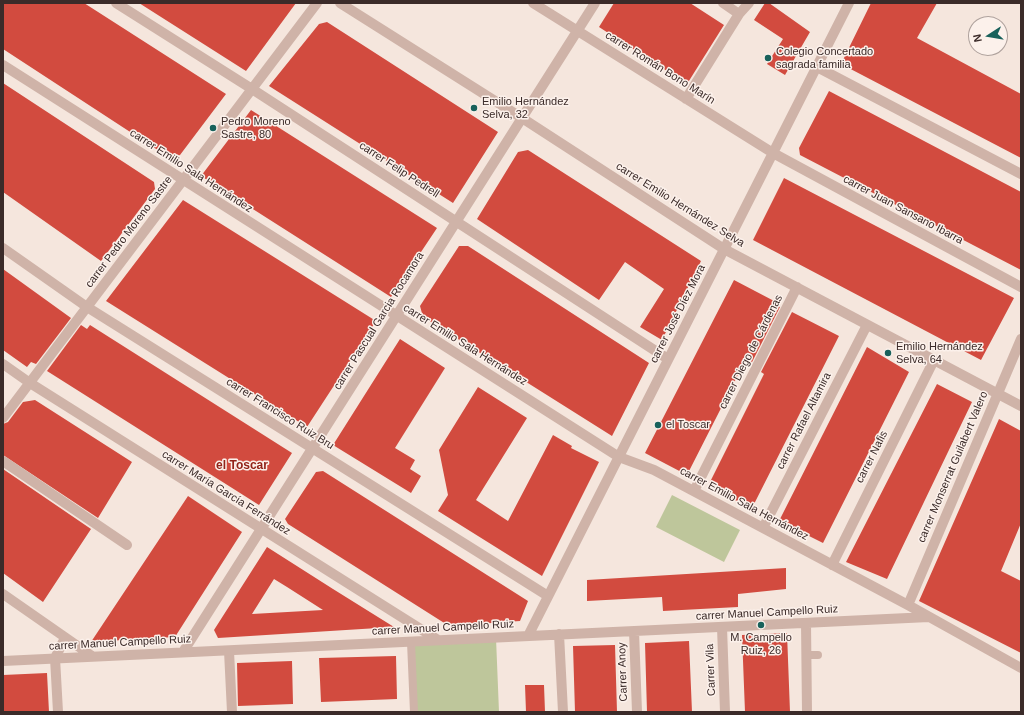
<!DOCTYPE html>
<meta charset="utf-8">
<style>
body{margin:0}
#map{position:relative;width:1024px;height:715px;overflow:hidden;background:#f5e6dd;font-family:Arial,sans-serif}
canvas{display:block}
.frame{position:absolute;inset:0;border:4px solid #3b2b29;pointer-events:none}
.north{position:absolute;left:968px;top:16px;width:40px;height:40px;box-sizing:border-box;background:#fcf1eb;border:1px solid #afa29d;border-radius:50%;rotate:258deg;font-size:11px;font-weight:700;line-height:16px;text-align:center;color:#3b2b29}
.north::after{content:'';display:block;margin:auto;width:14px;height:18px;background:#19615b;clip-path:polygon(50% 0,100% 100%,50% 72%,0 100%)}
</style>
<div id="map">
<canvas width="1024" height="715"></canvas>
<div class="frame"></div>
<div class="north">N</div>
</div>
<script>
const context = document.querySelector('canvas').getContext('2d');
context.lineJoin = 'round';
function paint(path, color) { context.fillStyle = color; context.fill(path, 'evenodd'); }
function stroke(path, color, width, dash) { context.strokeStyle = color; context.lineWidth = width; context.lineCap = dash ? 'butt' : 'round'; context.setLineDash(dash || []); context.stroke(path); }
function label(font, color, halo, rows, align = 'center') {
  context.font = font + ' Arial,sans-serif'; context.lineWidth = 3; context.setLineDash([]); context.textBaseline = 'middle'; context.strokeStyle = halo; context.fillStyle = color; for (const [text, x, y, turn = 0] of rows) {
    context.save(); context.translate(x, y); context.rotate((+turn || 0) * Math.PI / 180); context.textAlign = isNaN(turn) ? turn : align; if (halo) context.strokeText(text, 0, 0); context.fillText(text, 0, 0); context.restore();
  }
}
paint(new Path2D(`
 M672,495L740,530L724,562L656,527Z
 M496,638L499,712H414L411,642Z`), '#bec69b');
paint(new Path2D(`
 M3,3H84L226,94L180,155L170,158L3,49Z
 M139,3H296L246,71Z
 M614,3H690L724,25L687,84L599,27Z
 M765,3H769L810,32L785,75L767,64L783,39L754,20Z
 M871,3H937L917,38L1021,94V158L841,64Z
 M327,22L498,132L453,203L269,86L319,24Z
 M3,83L154,182L155,189L101,261L3,192Z
 M829,91L1021,192V270L800,155L799,148Z
 M251,110L437,228L391,297L201,176Z
 M528,150L701,261L662,340L640,327L664,289L625,262L599,300L477,219L518,152Z
 M784,178L1014,298L981,360L753,240Z
 M183,200L376,321L307,427L106,301Z
 M459,246H468L649,363L612,436L423,317L420,306Z
 M3,269L71,318L36,364L31,362L27,367L3,350Z
 M734,280L776,302L774,304L780,307L750,366L744,363L687,475L645,453Z
 M792,312L839,336L751,510L709,484L764,374L761,372Z
 M81,325L87,329L90,325L292,453L259,505L47,371Z
 M400,339L445,368L395,448L415,460L410,469L421,476L411,493L333,445Z
 M867,347L909,372L823,543L779,521Z
 M937,384L972,402L887,579L846,562Z
 M478,387L527,418L476,500L508,521L553,435L572,446L571,448L599,462L542,576L438,511L448,495L439,450Z
 M35,400L132,462L98,518L3,455V424L8,422L23,402Z
 M999,419L1021,431V523L1001,571L1021,581V653L919,601Z
 M3,469L91,529L43,602L3,573Z
 M323,471L528,601L520,621L449,626L288,524L285,519L316,472Z
 M188,496L242,532L175,637L91,642Z
 M267,547L333,589L394,627L218,638L214,630ZM274,579L287,587L323,610L252,614Z
 M786,568V589L738,594V607L663,611L662,597L587,601V580Z
 M787,633L790,712H745L742,635Z
 M689,641L692,712H647L645,643Z
 M615,645L617,712H575L573,646Z
 M396,656L397,699L321,702L319,658Z
 M292,661L293,704L238,706L237,663Z
 M47,673L49,712H3V675Z
 M525,685H544L545,712H526Z`), '#d24b3f');
stroke(new Path2D(`
 M411,642L414,712
 M806,655H818`), '#cfb3a8', 8);
stroke(new Path2D(`
 M3,461L127,545
 M722,627L725,712
 M229,651L232,712
 M58,712L55,658L65,638`), '#cfb3a8', 10);
stroke(new Path2D(`
 M116,3L252,89L668,359
 M340,3L522,118L724,249L1021,406
 M533,3L773,153L1021,287
 M723,3L739,14
 M3,65L619,457L654,470L908,605L1021,668
 M817,67L1021,174
 M686,99L739,14L749,3
 M3,248L87,307L548,596
 M3,364L30,383L438,640
 M3,418L317,3
 M694,491L797,287
 M763,528L867,325
 M832,565L934,360
 M3,594L92,656
 M908,605L1021,339
 M806,623L807,712
 M634,631L637,712
 M559,634L563,712
 M528,636L849,3
 M183,652L595,3
 M3,661L929,617`), '#cfb3a8', 10);
for (const [x, y, r, color] of [
 [768,58,4,"#19615b"],
 [474,108,4,"#19615b"],
 [213,128,4,"#19615b"],
 [888,353,4,"#19615b"],
 [658,425,4,"#19615b"],
 [761,625,4,"#19615b"]
]) { const dot = new Path2D(); dot.arc(x, y, r, 0, 2 * Math.PI); context.fillStyle = color; context.fill(dot); stroke(dot, '#fcf1eb', 1.5); }
label('11px', '#3b2b29', '#fcf1eb', [
 ["Colegio Concertado",776,52],
 ["sagrada familia",776,65],
 ["Emilio Hernández",482,102],
 ["Selva, 32",482,115],
 ["Pedro Moreno",221,122],
 ["Sastre, 80",221,135],
 ["Emilio Hernández",896,347],
 ["Selva, 64",896,360],
 ["el Toscar",666,425],
 ["M. Campello",761,638,"center"],
 ["Ruiz, 26",761,651,"center"]
], 'left');
label('11px', '#3b2b29', '#fcf1eb', [
 ["carrer Román Bono Marín",660,68,32],
 ["carrer Felip Pedrell",399,170,33],
 ["carrer Emilio Sala Hernández",191,171,33],
 ["carrer Emilio Hernández Selva",680,205,32],
 ["carrer Juan Sansano Ibarra",903,210,28],
 ["carrer Pedro Moreno Sastre",129,232,-53],
 ["carrer José Díez Mora",678,314,-63],
 ["carrer Pascual Garcia Rocamora",379,321,-58],
 ["carrer Emilio Sala Hernández",465,345,32],
 ["carrer Diego de Cárdenas",751,352,-63],
 ["carrer Francisco Ruiz Bru",280,414,32],
 ["carrer Rafael Altamira",804,421,-63],
 ["carrer Nafis",872,457,-63],
 ["carrer Monserrat Guilabert Valero",953,467,-67],
 ["carrer María García Ferrández",226,493,32],
 ["carrer Emilio Sala Hernández",744,504,28],
 ["carrer Manuel Campello Ruiz",767,613,-3],
 ["carrer Manuel Campello Ruiz",443,628,-3],
 ["carrer Manuel Campello Ruiz",120,643,-3],
 ["Carrer Vila",711,670,-92],
 ["Carrer Anoy",623,672,-92]
]);
label('bold 12px', '#922319', '#fcf1eb', [
 ["el Toscar",242,466]
]);
</script>
